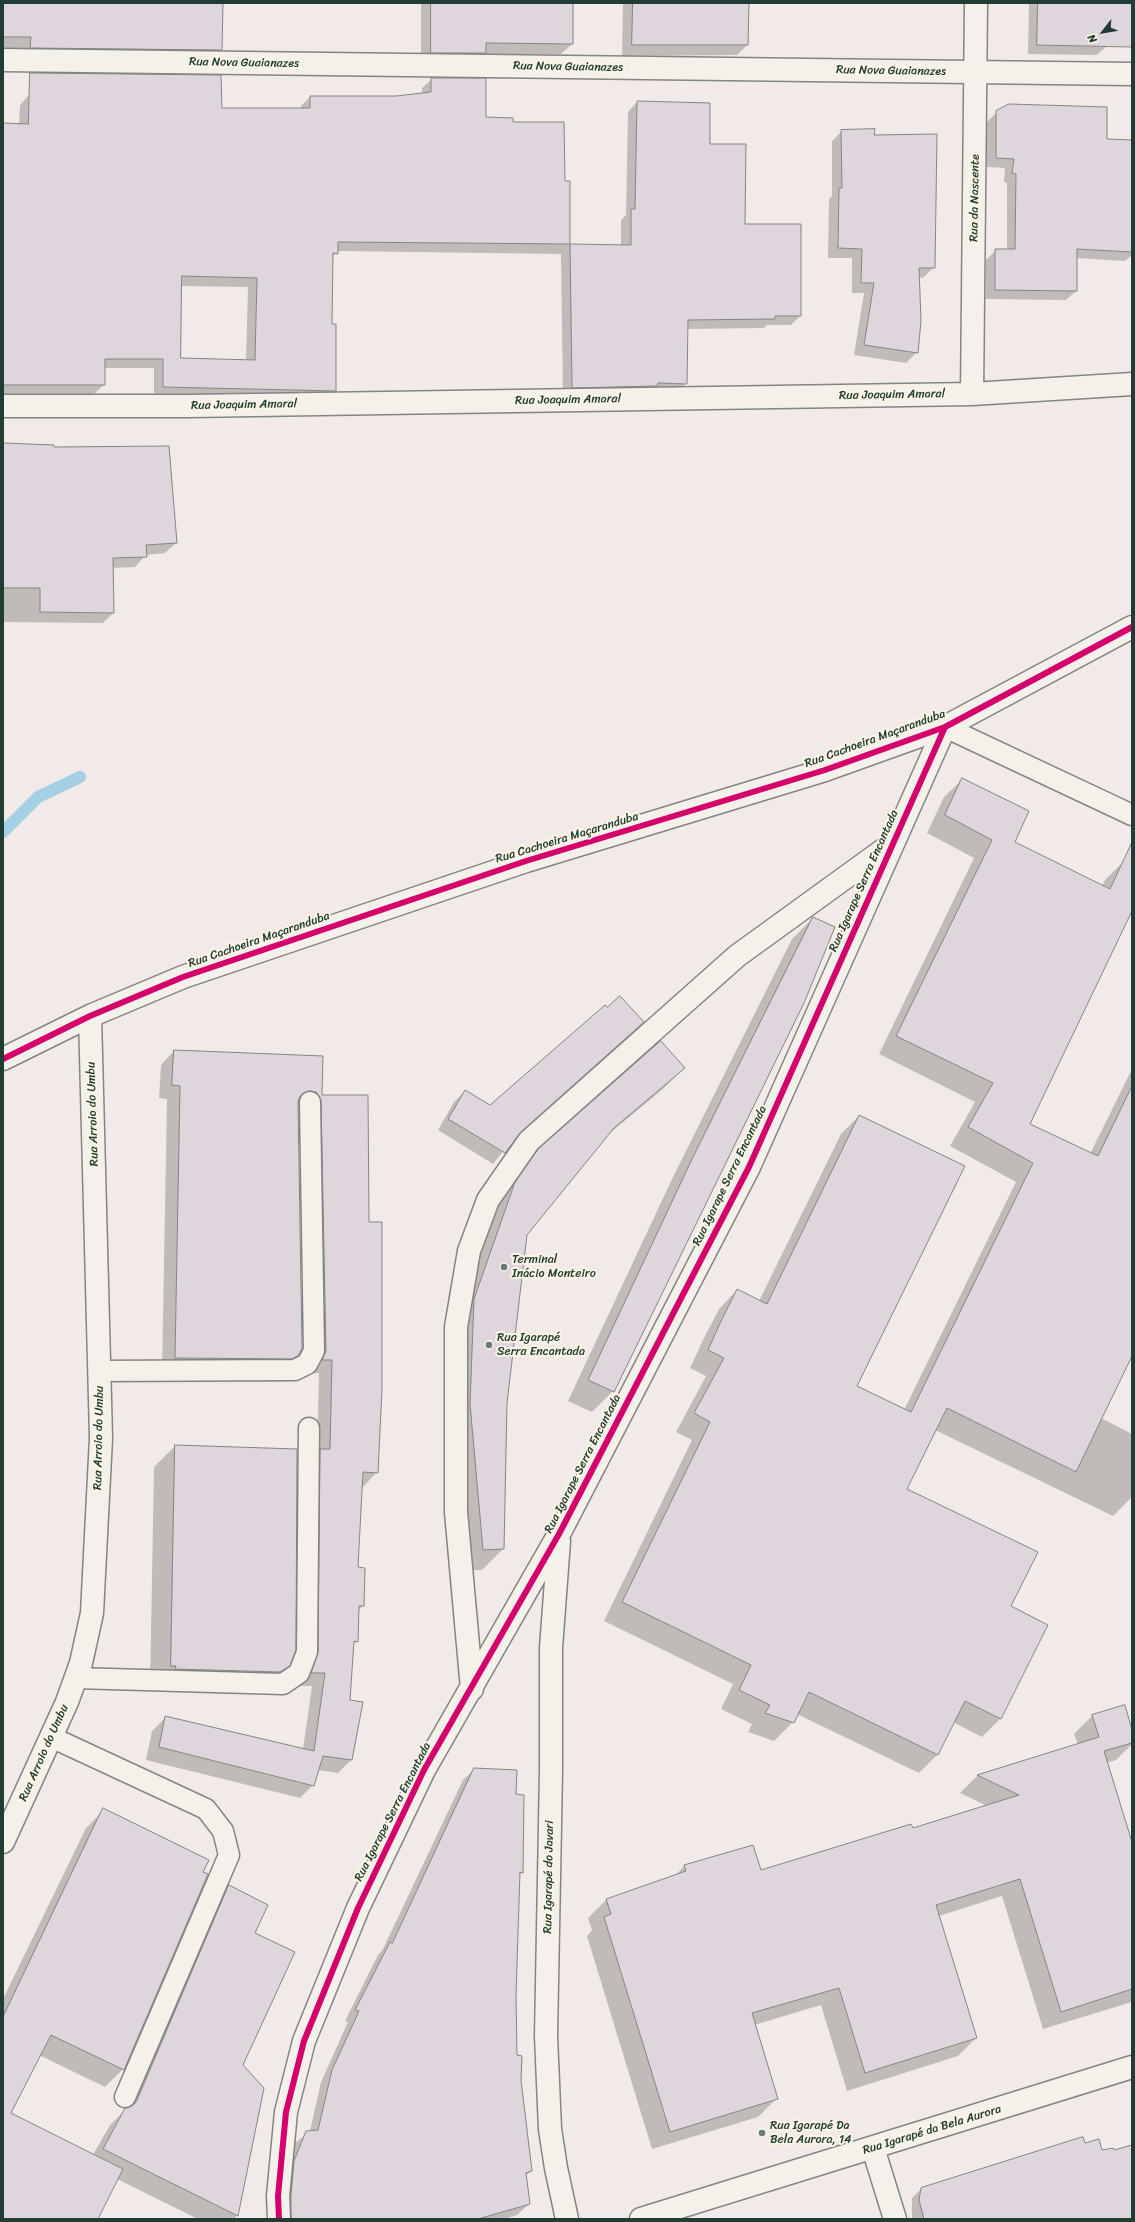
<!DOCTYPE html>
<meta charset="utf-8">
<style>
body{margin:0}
#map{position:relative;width:1135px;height:2222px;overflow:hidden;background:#f1eae8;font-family:Sriracha,sans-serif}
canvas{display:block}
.frame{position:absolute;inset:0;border:4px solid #1f3d34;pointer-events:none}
.north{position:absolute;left:1083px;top:12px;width:40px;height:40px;-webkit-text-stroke:3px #fcf5e5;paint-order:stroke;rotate:239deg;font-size:11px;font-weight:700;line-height:16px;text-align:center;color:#1f3d34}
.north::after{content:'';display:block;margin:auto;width:14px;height:18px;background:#1f3d34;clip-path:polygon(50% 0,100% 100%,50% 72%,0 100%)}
</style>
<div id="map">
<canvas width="1135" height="2222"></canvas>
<div class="frame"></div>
<div class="north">N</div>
</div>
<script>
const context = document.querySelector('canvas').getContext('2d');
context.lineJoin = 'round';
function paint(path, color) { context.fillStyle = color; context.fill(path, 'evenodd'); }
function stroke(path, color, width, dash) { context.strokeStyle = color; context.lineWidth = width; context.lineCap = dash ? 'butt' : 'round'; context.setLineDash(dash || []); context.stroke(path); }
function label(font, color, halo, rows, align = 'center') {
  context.font = font + ' Sriracha,sans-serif'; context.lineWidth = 4; context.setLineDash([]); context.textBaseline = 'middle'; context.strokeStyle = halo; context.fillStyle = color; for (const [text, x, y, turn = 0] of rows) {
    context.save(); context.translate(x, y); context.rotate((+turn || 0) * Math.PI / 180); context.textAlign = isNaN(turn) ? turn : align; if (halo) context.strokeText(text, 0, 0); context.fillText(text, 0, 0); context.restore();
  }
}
paint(new Path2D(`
 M3,3H222L221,50L210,61L116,59V49L3,48Z
 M421,3H572V44L561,54H484L474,64L421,63Z
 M623,3H748L747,45L737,55L622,56Z
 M1029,3H1108L1107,46L1097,55L1028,54Z
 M432,79L485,118L512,123L564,182H569V245L621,246V220L626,215L628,112L637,102L709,145L744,225L800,316L791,325H767L764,328L687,329L686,383L677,393L563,397L561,254L337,251L332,258L331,325L335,391L325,400L154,396V368H104V385L94,394H3V124L19,125L20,105L29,95L221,109H301V106L310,97H396L422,94V88ZM181,286L248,287L246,360L180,359Z
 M997,112L1106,140H1132V255L1125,261L1076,258V291L1066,300L986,299V260L996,250H1007V183L1004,182L1005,168L987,167V122Z
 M842,131L873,136L934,267L923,278L918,277L917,352L906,363L854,355L864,293H852V258H828L829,199L832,196V141Z
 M3,444L53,448L176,543L165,553L146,555L135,567L112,568L113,613L103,623L3,622Z
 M963,779L1014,843L1102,886L1105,880L1123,862L1132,866V909L1028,1124L1090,1154L1132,1069V1354L1101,1418L1132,1434V1497L1113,1516L935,1430L906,1489L1009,1607L1000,1719L982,1737L953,1722L937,1755L919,1773L797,1714L793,1722L774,1741L748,1732L752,1724L721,1709L733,1684L604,1621L692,1440L676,1432L706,1376L690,1368L703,1340L719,1309L737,1290L759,1301L841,1134L859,1116L856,1387L904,1410L1016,1182L950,1146L975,1102L879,1054L974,858L927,833L944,797Z
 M813,918L613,1391L592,1412L568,1401L672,1179L792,939Z
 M174,1051L322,1057L321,1096L368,1223L377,1472L364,1486H361L357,1568L363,1606L358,1611L357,1641L352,1646L349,1701L351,1760L338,1773L318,1770L313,1785L300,1798L146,1760L152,1731L166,1717L303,1749L312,1686H299L306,1666L317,1454L319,1373H310L303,1105L298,1104V1355L284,1368L162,1371L167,1099L159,1098L161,1065Z
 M684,1068L663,1089L604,1138L526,1235L506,1403L503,1549L482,1570H463L454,1321L495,1205L517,1172L539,1150Z
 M465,1091L517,1134L493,1164L438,1130L454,1102Z
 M175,1446L289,1665L267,1687L150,1686L154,1467Z
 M1092,1716L1132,1733V1744L1116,1760L1106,1763L1132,1846V2002L1043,2029L1002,1896L939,1916L976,2038L958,2056L847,2091L821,2005L754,2025L776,2099L758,2117L652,2149L587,1936L592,1930L588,1918L606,1900L675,1876L685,1865L760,1871L912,1829L987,1806L960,1793L978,1775L1078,1744L1074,1734Z
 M475,1769L515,1795L522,1872L519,1875L515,1995L516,2056L531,2171L525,2176L529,2204L517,2215L504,2219H295L283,2177L295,2143L310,2131L321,2082L348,2022L345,2021L378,1955L383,1949L463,1780Z
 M104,1810L123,2069L105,2087L39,2055L9,2113L93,2155L110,2125L123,2112L213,1902L229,1886L254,1933L242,2065L237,2215L234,2219H198L117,2179L97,2219H3V1999L86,1828Z
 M1085,2145L1114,2155L1132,2147V2219H912V2198L921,2189Z`), '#0003');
stroke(new Path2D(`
 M3,832L38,797L80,777`), '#a5cfe5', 12);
const building = new Path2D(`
 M3,3H223L222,50L30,48L31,37H3Z
 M431,3H573V44L486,43V53H431Z
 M633,3H749L748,45H632Z
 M1038,3H1132V47L1037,45Z
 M30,73L221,75L222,108H310V96H396L431,92V78H486V117L513,118V122H564L565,181H570V244L631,245V209H635L637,101L710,103V144H746L745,224H801V316H775V319L688,320L687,384L658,383L657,386L572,388L570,244L338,242V254L333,253L332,324H336V391L163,387V359H105V385H3V123L28,124ZM182,276L257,278L255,360L181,358Z
 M1009,104L1107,107V139L1132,140V252L1077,249V291L995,290V249H1015L1016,174L1012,173L1014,159L996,158V111Z
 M875,129L874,135L937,134L935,268H919L921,321L918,353L864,345L874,283H861L862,249L838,248L839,188H842L841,130Z
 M3,443L54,445V447L169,446L177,543L146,545L147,557L113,558L114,613L40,612V588H3Z
 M962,778L1029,811L1015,842L1110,889L1132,842V911L1030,1124L1098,1156L1132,1086V1356L1076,1472L947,1408L907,1489L1038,1552L1011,1606L1048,1625L1001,1719L965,1701L938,1755L809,1692L794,1723L765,1713L770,1705L739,1690L751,1665L622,1602L710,1422L694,1413L724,1358L708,1350L721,1321L737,1289L767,1304L859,1115L965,1166L857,1386L911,1412L1033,1163L968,1127L993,1083L896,1036L992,840L945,815Z
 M813,917L835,927L804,1003L614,1392L588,1380L693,1157Z
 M620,996L644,1022L521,1132L505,1153L448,1119L465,1090L490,1105L605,1005L607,1007Z
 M661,1041L685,1068L614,1128L527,1235L507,1403L504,1549L483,1550L470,1404L474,1299L515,1182L538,1149Z
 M174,1050L323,1056L322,1095H368L369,1222H382V1389L378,1473L363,1472L358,1567L365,1568L364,1606H359L358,1642L354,1641L350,1700L363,1702L352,1760L323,1756L314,1786L159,1747L165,1716L314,1751L325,1673H311L318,1652L320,1449H330L332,1360H322L326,1351L321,1101L316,1092L309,1091L300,1096L298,1102L302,1348L299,1355L292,1359L175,1358L180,1086L172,1085Z
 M175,1445L297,1449L296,1650L290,1666L280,1672L175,1669L176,1666H171Z
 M1125,1705L1132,1730V1743L1104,1751L1132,1842V1989L1061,2012L1020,1879L936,1905L977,2038L865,2073L839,1988L752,2013L778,2099L670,2132L604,1917L611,1914L606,1899L686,1871L684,1865L753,1845L761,1870L911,1824L913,1828L1019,1795L977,1775L1099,1737L1092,1715Z
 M474,1768L517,1770L516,1794L524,1795L523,1873L520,1872L516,1995L517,2055L522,2056L521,2080L532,2171L526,2173L530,2204L478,2219H291V2196L294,2161L306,2131L318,2130L332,2070L359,2011L355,2010L390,1942L392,1943Z
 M103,1808L209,1860L203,1872L208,1874L124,2070L51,2035L11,2113L123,2169L98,2219H3V2017Z
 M229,1885L268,1905L255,1933L295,1952L243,2065L264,2088L238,2216L103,2149L125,2108L132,2106L136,2102Z
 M1083,2137L1085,2143L1099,2139L1102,2150L1113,2148L1114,2150L1132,2145V2219H924L919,2200L921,2188Z`);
paint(building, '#dfd5dc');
stroke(building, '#838583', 1);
const lane = new Path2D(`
 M945,727L1132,815
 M100,1371L295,1370L307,1364L314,1351L310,1102
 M75,1678L283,1684L299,1673L307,1652L309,1428
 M51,1737L206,1809L223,1831L229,1855L125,2097`);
const street = new Path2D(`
 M3,60L1132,74
 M972,394L976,3
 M3,406H189L972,394L1132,384
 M3,1059L90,1016L183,977L526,861L825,770L945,727L1132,627
 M559,1541L551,1648V1771L546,2036L550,2129L556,2168L567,2219
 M472,1689L456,1512V1327L469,1251L488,1200L529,1141L737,956L893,843
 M3,1842L67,1702L81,1663L92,1613L101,1438L90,1016
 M873,2148L895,2219
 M279,2219L278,2196L286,2112L304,2041L358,1908L424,1770L559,1534L749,1167L945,727
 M641,2219L1132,2067`);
stroke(lane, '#838583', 23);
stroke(street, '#838583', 25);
stroke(lane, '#f4f1eb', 20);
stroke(street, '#f4f1eb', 22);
stroke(new Path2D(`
 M3,1059L90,1016L183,977L526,861L825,770L945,727L1132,627
 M279,2219L278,2196L286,2112L304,2041L358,1908L424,1770L559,1534L749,1167L945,727`), '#d6006c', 6);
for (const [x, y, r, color] of [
 [504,1267,4,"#687a73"],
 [489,1345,4,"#687a73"],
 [762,2133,4,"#687a73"]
]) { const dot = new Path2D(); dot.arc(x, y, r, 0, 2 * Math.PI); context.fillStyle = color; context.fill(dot); stroke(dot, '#fcf5e5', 1.5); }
label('12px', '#1f3d34', '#fcf5e5', [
 ["Rua Nova Guaianazes",244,63,1],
 ["Rua Nova Guaianazes",568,67,1],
 ["Rua Nova Guaianazes",891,71,1],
 ["Rua da Nascente",975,198,-89],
 ["Rua Joaquim Amaral",892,395,-1],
 ["Rua Joaquim Amaral",568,400,-1],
 ["Rua Joaquim Amaral",244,405,-1],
 ["Rua Cachoeira Maçaranduba",875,739,-20],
 ["Rua Cachoeira Maçaranduba",567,838,-17],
 ["Rua Igarape Serra Encantada",864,881,-66],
 ["Rua Cachoeira Maçaranduba",259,940,-19],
 ["Rua Arroio do Umbu",93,1114,-92],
 ["Rua Igarape Serra Encantada",730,1176,-64],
 ["Rua Arroio do Umbu",99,1438,-89],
 ["Rua Igarape Serra Encantada",583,1464,-63],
 ["Rua Arroio do Umbu",44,1753,-66],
 ["Rua Igarape Serra Encantada",393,1812,-63],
 ["Rua Igarapé do Javari",549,1877,-89],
 ["Rua Igarapé da Bela Aurora",932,2130,-17]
]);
label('12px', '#1f3d34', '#fcf5e5', [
 ["Terminal",512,1260],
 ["Inácio Monteiro",512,1274],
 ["Rua Igarapé",497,1338],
 ["Serra Encantada",497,1352],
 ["Rua Igarapé Da",770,2126],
 ["Bela Aurora, 14",770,2140]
], 'left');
</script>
